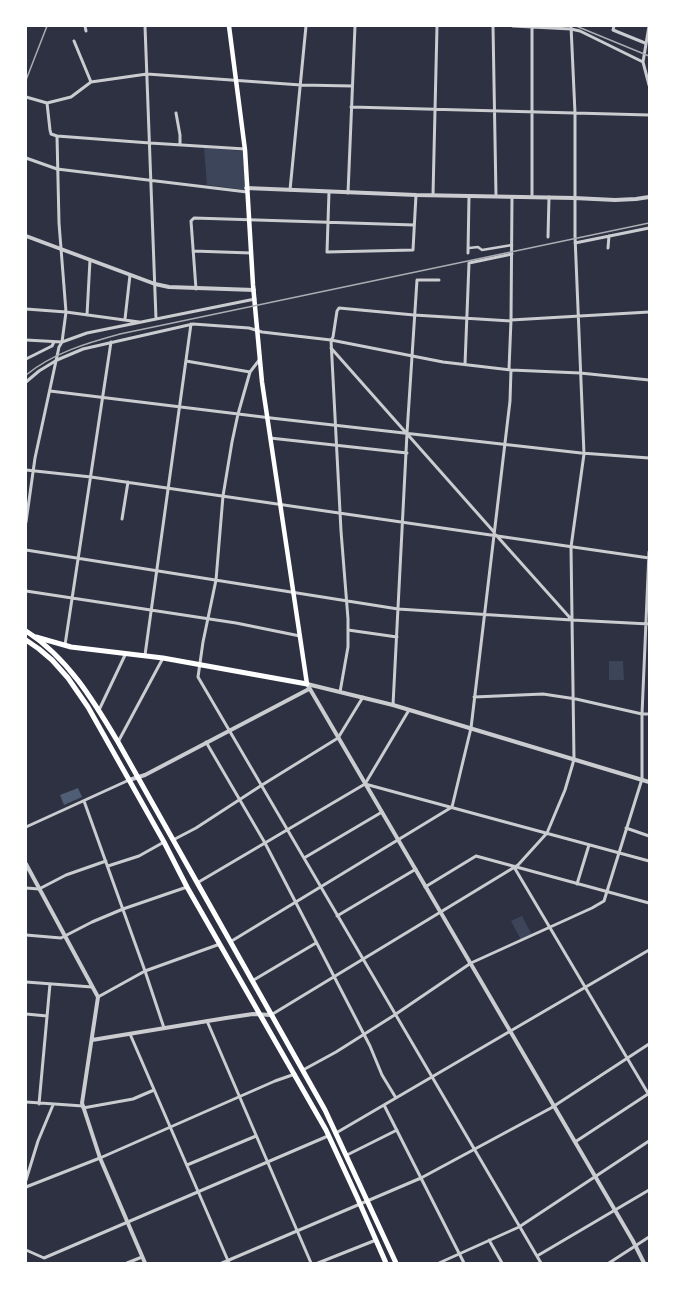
<!DOCTYPE html>
<style>
body{margin:0}
#map{position:relative;width:675px;height:1289px;overflow:hidden;background:#2d3142;font-family:Barlow,sans-serif}
canvas{display:block}
.frame{position:absolute;inset:0;border:27px solid #fff;pointer-events:none}
</style>
<div id="map">
<canvas width="675" height="1289"></canvas>
<div class="frame"></div>
</div>
<script>
const context = document.querySelector('canvas').getContext('2d');
context.lineJoin = 'round';
function paint(path, color) { context.fillStyle = color; context.fill(path, 'evenodd'); }
function stroke(path, color, width, dash) { context.strokeStyle = color; context.lineWidth = width; context.lineCap = dash ? 'butt' : 'round'; context.setLineDash(dash || []); context.stroke(path); }
paint(new Path2D(`
 M204,148L243,151L245,190L207,185Z
 M609,661H623L624,680H609Z
 M522,916L532,935L521,940L511,921Z`), '#3c4559');
paint(new Path2D(`
 M78,788L82,797L64,805L60,795Z`), '#4f5d75');
stroke(new Path2D(`
 M469,248L478,247L482,250L512,245`), '#caccd0', 2.5);
stroke(new Path2D(`
 M85,26L86,31
 M145,26L156,319
 M493,26L496,196
 M513,26L571,29L580,31L643,62
 M614,26L613,30L645,43
 M649,26L643,62L649,85
 M74,41L91,82
 M26,97L47,103L71,97L91,82L147,74L301,85L352,86
 M47,103L50,130L51,134L57,136L150,143L245,149
 M351,107L649,115
 M176,113L180,135V145
 M26,158L57,169L247,192
 M290,190L306,26
 M329,192L327,252L413,250L416,195
 M348,193L355,26
 M433,195L437,26
 M532,197V27
 M548,237L549,197
 M575,243L649,228
 M608,248L609,236
 M193,251L251,253
 M468,253L469,196
 M196,289L191,221L194,218L414,225
 M26,309L66,312L139,322
 M87,315L90,260
 M125,319L130,275
 M511,320L649,312
 M26,340L62,342L87,333L255,299
 M331,348L494,532
 M26,359L52,346L54,342
 M260,359L250,372L238,414L232,442L223,496L216,580L203,642L198,677L541,1263
 M186,361L250,372
 M465,364L469,263L512,254
 M509,369L511,320L512,197
 M26,382L39,371L57,360L83,349L193,324L249,328L262,332L331,340L443,362L511,370L580,373L649,380
 M50,391L271,418L581,453L649,458
 M270,438L407,453
 M26,470L91,477L649,558
 M122,519L128,482
 M26,522L35,458L59,347L62,342L66,312L59,223L57,136
 M496,535L572,620
 M26,550L398,609L572,620L649,624
 M26,591L236,623L300,636
 M348,630L397,637
 M65,645L111,342
 M145,655L191,324
 M340,692L348,647V619L341,531L331,340L333,337L337,311L339,308L414,315L511,321
 M474,697L543,694L576,699L642,714H649
 M393,705L407,433L417,280H439
 M99,710L126,653
 M118,742L163,658
 M206,742L265,843L370,1046L382,1075L396,1098
 M365,784L649,861
 M84,801L145,971L164,1028
 M26,827L129,780
 M626,828L649,836
 M173,840L196,828L262,785L338,738L363,697
 M304,858L382,812
 M108,866L139,856L164,842
 M514,867L649,1095
 M197,883L365,784L409,710
 M577,884L589,845
 M425,887L476,856L649,903
 M26,888L39,889L66,875L106,861
 M337,916L416,869
 M26,935L61,938L92,922L123,909L187,887
 M230,942L452,807L471,728L510,401L511,370
 M252,981L316,943
 M26,982L92,987
 M98,997L145,971L220,944
 M26,1014L47,1016
 M271,1015L518,865L547,833L565,790L573,763L574,759L571,547L584,454L575,236V113L571,26
 M207,1021L311,1263
 M130,1034L229,1263
 M303,1070L336,1052L393,1016L471,963L592,908L604,901L642,779V714L649,552
 M26,1102L83,1106
 M39,1104L50,984
 M384,1105L464,1263
 M83,1108L133,1099L154,1090
 M336,1133L649,950
 M575,1142L648,1094
 M347,1155L397,1130
 M187,1165L256,1136
 M26,1180L38,1141L53,1105
 M26,1187L100,1158L275,1081L295,1074
 M489,1240L502,1263
 M26,1250L44,1258L328,1136
 M537,1256L649,1190
 M127,1263L142,1257
 M222,1263L421,1178L551,1108L649,1044
 M318,1263L376,1240
 M439,1263L519,1227L649,1141
 M609,1263L649,1237`), '#caccd0', 3);
stroke(new Path2D(`
 M246,188L416,195L574,198L615,200L636,199L649,197
 M26,236L155,284L169,287L254,290
 M307,684L633,1241L644,1263
 M307,684L393,705L649,782
 M129,780L145,775L309,689
 M26,864L98,997L82,1103L100,1158L145,1263
 M92,1040L226,1018L253,1014L271,1015`), '#caccd0', 4);
stroke(new Path2D(`
 M229,26L245,150L253,285L262,382L307,684`), '#fff', 4.5);
stroke(new Path2D(`
 M26,631C68,658 93,700 118,742L325,1110L396,1263
 M36,637L71,647L163,658L307,684
 M26,640L39,649L52,660L68,678L88,707L164,842L187,887L326,1130L357,1197L386,1263`), '#fff', 5);
stroke(new Path2D(`
 M576,26L649,56
 M26,80L47,26
 M26,375C53,353 87,343 120,334L649,223`), '#abadb3', 1.5);
</script>
